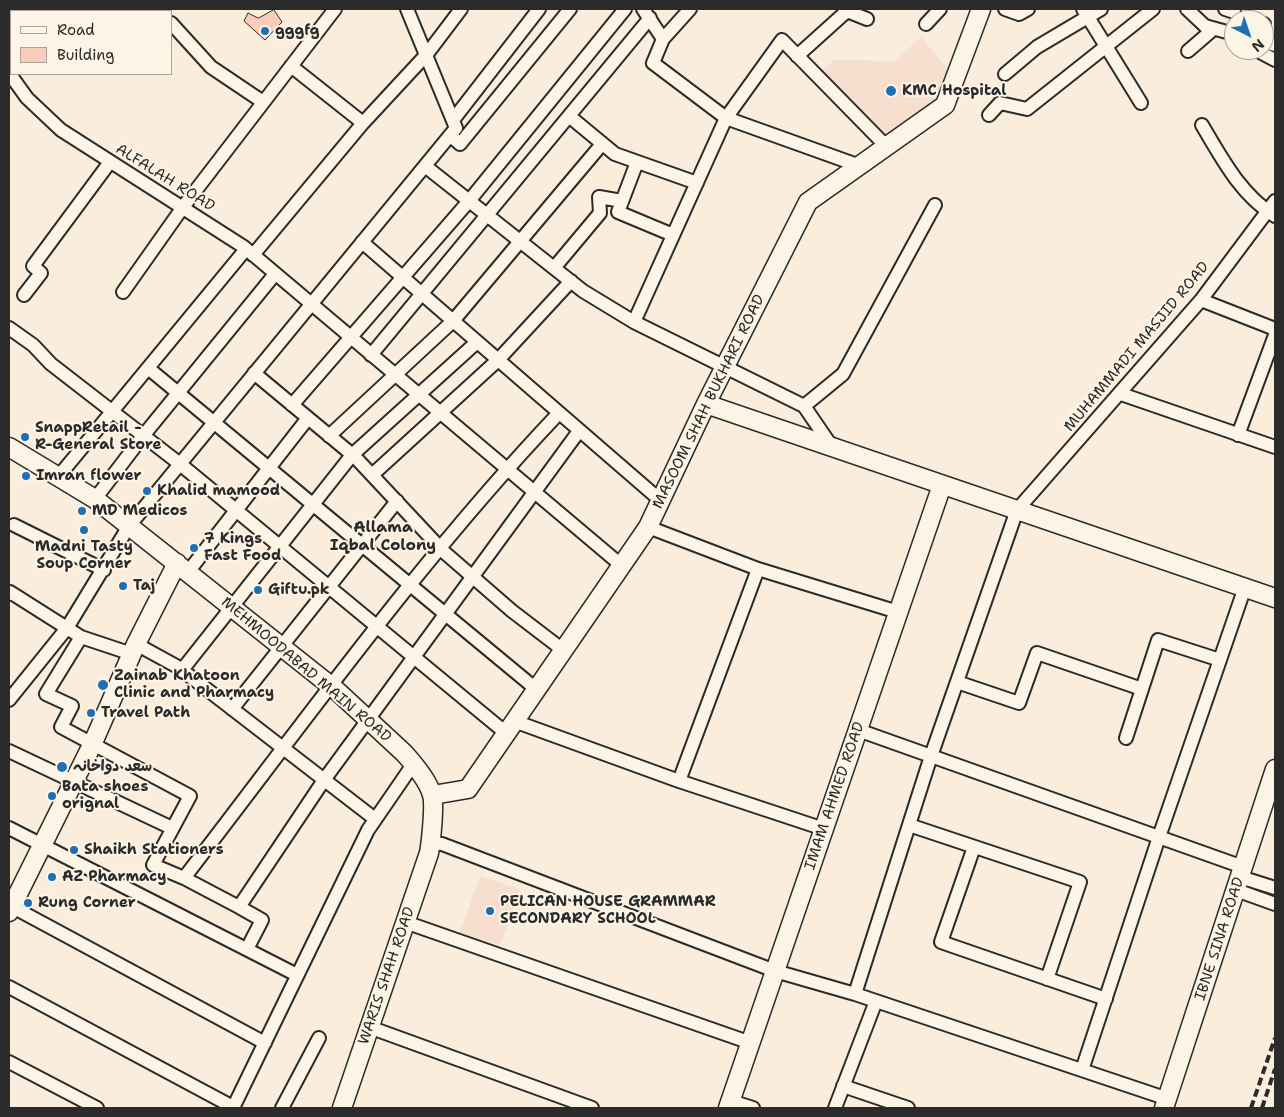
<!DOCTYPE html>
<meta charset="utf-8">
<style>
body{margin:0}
#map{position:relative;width:1284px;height:1117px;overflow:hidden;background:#fbeddc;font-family:"Shantell Sans",sans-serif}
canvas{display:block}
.frame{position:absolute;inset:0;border:10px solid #2b2b2b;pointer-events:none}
.legend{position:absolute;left:10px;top:10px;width:162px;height:65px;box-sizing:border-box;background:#fcf5e5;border:1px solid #a8a49b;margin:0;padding:6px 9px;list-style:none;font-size:15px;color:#2b2b2b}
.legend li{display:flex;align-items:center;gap:10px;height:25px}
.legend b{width:25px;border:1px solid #a8a49b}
.north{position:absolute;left:1224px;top:10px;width:50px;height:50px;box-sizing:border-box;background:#fcf5e5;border:1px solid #a8a49b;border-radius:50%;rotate:139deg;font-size:14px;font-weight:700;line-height:20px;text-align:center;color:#2b2b2b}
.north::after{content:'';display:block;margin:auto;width:18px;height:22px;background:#1f6fb2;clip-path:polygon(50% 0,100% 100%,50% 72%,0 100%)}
</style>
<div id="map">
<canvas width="1284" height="1117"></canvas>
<div class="frame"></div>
<ul class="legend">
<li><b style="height:6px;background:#fcf5e5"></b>Road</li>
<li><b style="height:14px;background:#f8cdb9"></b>Building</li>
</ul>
<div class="north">N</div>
</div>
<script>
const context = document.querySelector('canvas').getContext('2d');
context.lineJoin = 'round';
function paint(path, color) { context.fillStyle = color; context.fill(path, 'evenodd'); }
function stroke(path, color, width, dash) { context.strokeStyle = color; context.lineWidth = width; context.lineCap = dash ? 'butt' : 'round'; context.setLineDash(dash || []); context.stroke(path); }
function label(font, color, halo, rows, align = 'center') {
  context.font = font + ' "Shantell Sans","Playpen Sans Arabic",sans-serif'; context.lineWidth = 4; context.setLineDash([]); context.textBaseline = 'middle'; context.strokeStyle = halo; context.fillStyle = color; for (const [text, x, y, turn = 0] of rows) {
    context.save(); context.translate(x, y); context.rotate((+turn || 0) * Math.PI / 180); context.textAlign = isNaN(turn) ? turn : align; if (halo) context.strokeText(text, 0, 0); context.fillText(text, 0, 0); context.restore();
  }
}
paint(new Path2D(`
 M921,37L955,77L945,105L887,147L816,75L834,60L895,61Z
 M480,876L520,889L500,946L460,932Z`), '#f6dfcf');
const building = new Path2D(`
 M274,10L282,22L265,40L244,21L248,13L258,18Z`);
paint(building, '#f8cdb9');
stroke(building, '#2b2b2b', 1);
const street = new Path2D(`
 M158,9L161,11
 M643,9L663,39L653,63L726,118L860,166
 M1005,9L1019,14L1028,9
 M1083,9L1141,103
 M1187,9L1205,26L1234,34
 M1225,9L1234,12
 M171,23L211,67L263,102
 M926,24L940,9
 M1264,25V24
 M663,39L690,9
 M1264,42L1275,45
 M1256,50L1275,60
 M1188,51L1210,32L1205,26
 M797,56L847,11L867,19
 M291,66L363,123
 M9,73L27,98L61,130L244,247L621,565
 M1005,74L1037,47L1101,9
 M989,115L1000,103L1027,109L1153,9
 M569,116L615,154L697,183
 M453,120L539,9
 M1202,125C1222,159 1241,195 1275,216
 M450,135L460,144L570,9
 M637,162L618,212L673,235
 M425,166L583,291L634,322L804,406L832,447
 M362,242L660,500
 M253,255L363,123L427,54L461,9
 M554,268L600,213L599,197L622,201
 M123,292L183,207L335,9
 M24,295L41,273L33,266L110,162
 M1201,300L1275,329
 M634,322L726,118L782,40L887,147
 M9,328L33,345L51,364L180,464L506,733
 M371,355L650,18
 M148,368L536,689
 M254,373L355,457L444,552L512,611L563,650
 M1121,394L1275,447
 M292,405L469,201L625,9
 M804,406L843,374L935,205
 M1238,435L1275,335
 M329,436L453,321L602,144
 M372,475L498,360L571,281
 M58,477L246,249
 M95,499L143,436L275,274
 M14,525L104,570
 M648,527L758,569L898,612
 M188,572L308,418
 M9,594L10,592L81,637L132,654
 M81,637L46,694L72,706L61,727L190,796L153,865L184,878L239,907
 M136,644L178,667L375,819
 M182,670L352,455L477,342
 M957,682L1019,703L1037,653L1142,689
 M9,700L67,628L129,526L456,128L407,9
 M232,709L397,501
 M514,721L679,781L824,829
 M858,730L1243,867
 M1126,738L1158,640L1220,660
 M9,751L172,828
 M679,781L758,569
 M909,825L1080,882L1047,979
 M9,828L297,975
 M431,843L442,844L775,971L855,994L1168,1099
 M974,847L941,942L1106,999
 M1240,877L1275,888
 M184,878C305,721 423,556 559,413
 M1236,890L1275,904
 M9,905L265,1043
 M405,922L751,1043
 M247,949L262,920L239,907L324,780L579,431
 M9,987L233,1107
 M855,994L931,756L1017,510L1201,300L1275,201
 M369,1027L592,1108
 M9,1062L97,1108
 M1082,1070L1159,837L1245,587
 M843,1086L908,1108
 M731,1101L753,1108
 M233,1108L368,830L414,763
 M282,1108L319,1038
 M835,1108L876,1001`);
const secondary = new Path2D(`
 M706,404L1275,598
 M9,447L95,499L336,690L404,753C414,764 428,780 432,795C435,805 431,842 429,853L342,1108
 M433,795L468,789L648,527L706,404L808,202L945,105L981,9
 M9,912L92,745L136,644L177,563
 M728,1108L942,485
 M1164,1108L1275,769`);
stroke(street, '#2b2b2b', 16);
stroke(secondary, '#2b2b2b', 21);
stroke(street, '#fcf5e5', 12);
stroke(secondary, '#fcf5e5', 18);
stroke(new Path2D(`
 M1251,1108L1275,1038
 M1262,1108L1275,1069`), '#2b2b2b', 4, [8, 4]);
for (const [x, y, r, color] of [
 [265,31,5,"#1f6fb2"],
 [891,91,6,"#1f6fb2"],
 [25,437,5,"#1f6fb2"],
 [26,476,5,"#1f6fb2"],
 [147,491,5,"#1f6fb2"],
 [82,511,5,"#1f6fb2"],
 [84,530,5,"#1f6fb2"],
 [194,548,5,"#1f6fb2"],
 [123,586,5,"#1f6fb2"],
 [258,590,5,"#1f6fb2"],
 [103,685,6,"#1f6fb2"],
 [91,713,5,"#1f6fb2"],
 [62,767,6,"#1f6fb2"],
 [52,796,5,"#1f6fb2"],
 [74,850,5,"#1f6fb2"],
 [52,877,5,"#1f6fb2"],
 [28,903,5,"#1f6fb2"],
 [490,911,5,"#1f6fb2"]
]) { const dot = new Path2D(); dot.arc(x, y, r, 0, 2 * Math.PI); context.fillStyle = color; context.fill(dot); stroke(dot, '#fcf5e5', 2); }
label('bold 15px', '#2b2b2b', '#fcf5e5', [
 ["gggfg",275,31],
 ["KMC Hospital",902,91],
 ["SnappRetail -",35,428],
 ["R-General Store",35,445],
 ["Imran flower",36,476],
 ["Khalid mamood",157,491],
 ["MD Medicos",92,511],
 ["7 Kings",204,539],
 ["Fast Food",204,556],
 ["Madni Tasty",84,547,"center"],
 ["Soup Corner",84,564,"center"],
 ["Taj",133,586],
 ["Giftu.pk",268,590],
 ["Zainab Khatoon",114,676],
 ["Clinic and Pharmacy",114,693],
 ["Travel Path",101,713],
 ["سعد دواخانہ",73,767],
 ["Bata shoes",62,787],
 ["orignal",62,804],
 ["Shaikh Stationers",84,850],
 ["AZ Pharmacy",62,877],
 ["PELICAN HOUSE GRAMMAR",500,902],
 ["SECONDARY SCHOOL",500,919],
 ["Rung Corner",38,903]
], 'left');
label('15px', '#2b2b2b', '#fcf5e5', [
 ["ALFALAH ROAD",165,178,32],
 ["MUHAMMADI MASJID ROAD",1137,347,-50],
 ["MASOOM SHAH BUKHARI ROAD",709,402,-64],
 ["MEHMOODABAD MAIN ROAD",306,670,40],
 ["IMAM AHMED ROAD",835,796,-71],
 ["IBNE SINA ROAD",1220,939,-72],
 ["WARIS SHAH ROAD",387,976,-71]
]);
label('bold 16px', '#2b2b2b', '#fcf5e5', [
 ["Allama",383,528],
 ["Iqbal Colony",383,546]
]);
</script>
